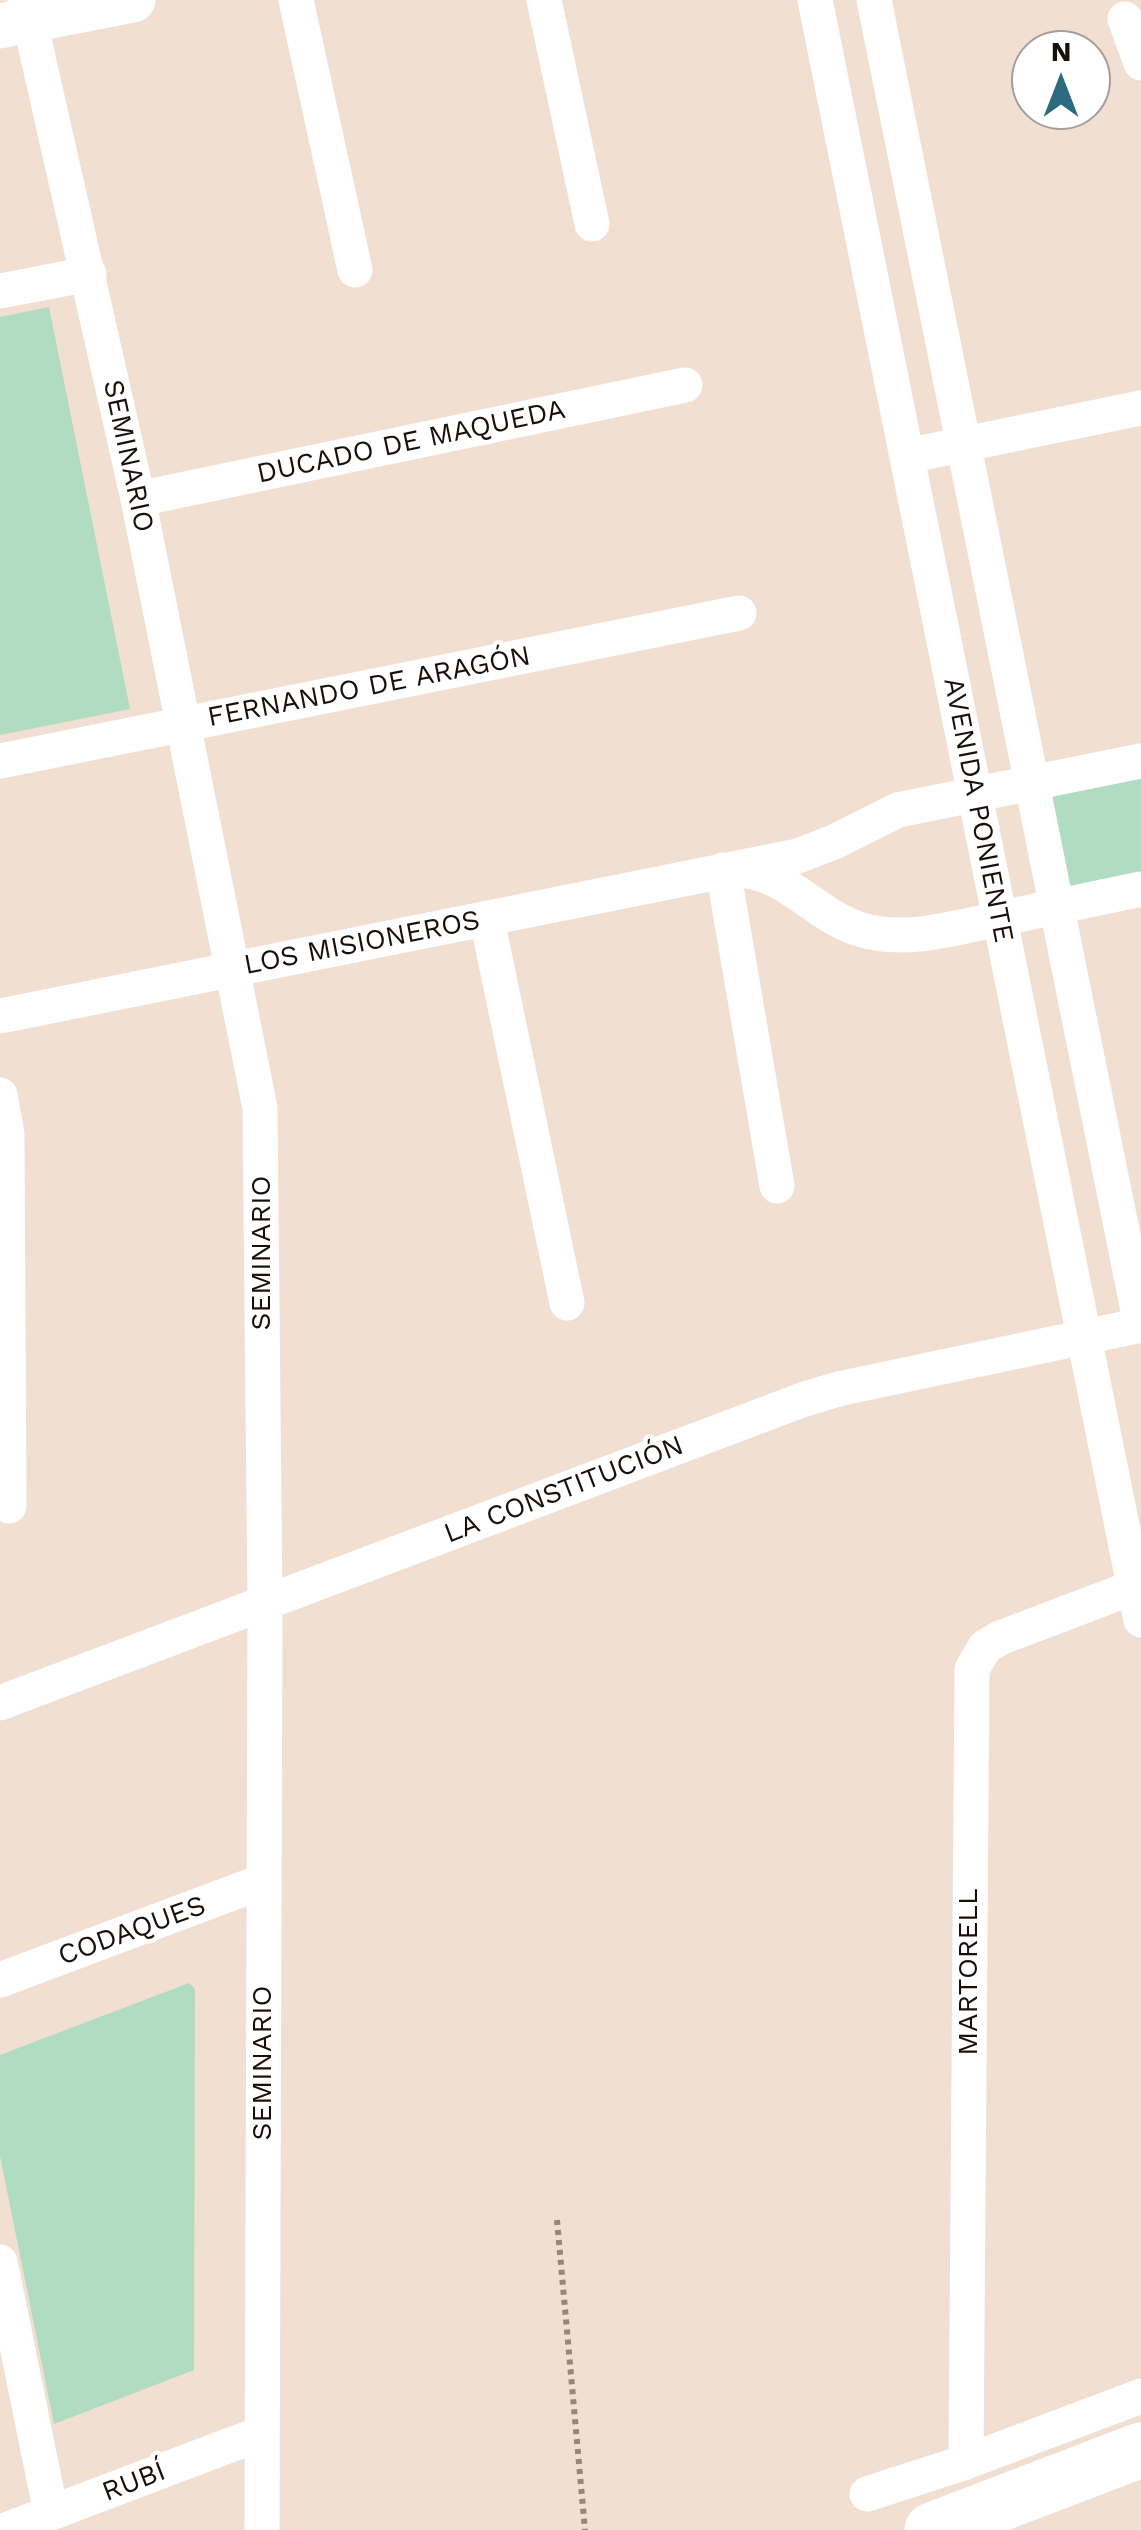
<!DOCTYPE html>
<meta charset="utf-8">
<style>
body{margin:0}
#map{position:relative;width:1141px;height:2530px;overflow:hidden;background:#f1dfd1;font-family:"Work Sans",sans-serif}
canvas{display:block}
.north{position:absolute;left:1011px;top:30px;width:100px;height:100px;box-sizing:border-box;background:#fff;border:2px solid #a29f9d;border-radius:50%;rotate:0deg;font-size:28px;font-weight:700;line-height:40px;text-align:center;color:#16100b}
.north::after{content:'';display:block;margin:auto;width:35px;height:45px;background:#2c6a80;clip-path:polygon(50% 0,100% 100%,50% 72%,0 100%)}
</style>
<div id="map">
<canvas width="1141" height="2530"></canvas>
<div class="north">N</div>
</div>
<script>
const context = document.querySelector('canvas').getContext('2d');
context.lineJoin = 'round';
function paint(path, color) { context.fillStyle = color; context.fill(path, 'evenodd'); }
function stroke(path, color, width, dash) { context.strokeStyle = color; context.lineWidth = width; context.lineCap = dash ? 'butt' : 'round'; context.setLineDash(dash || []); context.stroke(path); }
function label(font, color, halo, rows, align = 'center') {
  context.font = font + ' "Work Sans",sans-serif'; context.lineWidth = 9; context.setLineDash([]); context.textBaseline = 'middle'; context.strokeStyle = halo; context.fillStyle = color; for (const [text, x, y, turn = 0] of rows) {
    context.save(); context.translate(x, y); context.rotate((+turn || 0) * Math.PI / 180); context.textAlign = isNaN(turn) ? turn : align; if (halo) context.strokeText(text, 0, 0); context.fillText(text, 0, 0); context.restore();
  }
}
paint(new Path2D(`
 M49,307L130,709L0,735V317Z
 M1141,768V881L1072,896L1050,787Z
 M189,1983L195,1989L194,2370L54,2424L0,2156V2055Z`), '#b0dcc1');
stroke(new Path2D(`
 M557,2220L585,2530`), '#94877d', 6, [5, 5]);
stroke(new Path2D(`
 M25,0L138,499L260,1108L265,1603L262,2530
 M296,0L355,270
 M544,0L592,224
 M815,0L1141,1620
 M1125,19L1141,63
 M0,291L89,274
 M907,456L1141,408
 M138,499L685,385
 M0,761L739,613
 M723,870L777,1186
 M739,870C788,872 816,917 862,930C906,943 954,928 998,919C1046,909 1093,899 1141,889
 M487,920L567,1303
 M0,1016L798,856L834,842L898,810L1141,761
 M0,1095L7,1134L9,1506
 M0,1703L802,1400L838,1389L1141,1325L874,0
 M0,1980L264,1881
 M0,2262L51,2513
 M966,2462L972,1669L985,1647L1000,1638L1134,1587
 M867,2494L966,2462L1141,2396
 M6,2530L262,2433`), '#fff', 35);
stroke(new Path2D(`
 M0,26L133,0`), '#fff', 45);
stroke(new Path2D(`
 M932,2530L1141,2450`), '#fff', 55);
label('28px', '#16100b', '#fff', [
 ["DUCADO DE MAQUEDA",411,442,-12],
 ["SEMINARIO",128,456,78],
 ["FERNANDO DE ARAGÓN",369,687,-11],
 ["AVENIDA PONIENTE",978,810,79],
 ["LOS MISIONEROS",362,943,-11],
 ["SEMINARIO",262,1253,-90],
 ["LA CONSTITUCIÓN",564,1490,-21],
 ["CODAQUES",132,1931,-20],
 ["MARTORELL",969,1972,-90],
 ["SEMINARIO",263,2063,-90],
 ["RUBÍ",134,2482,-21]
]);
</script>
